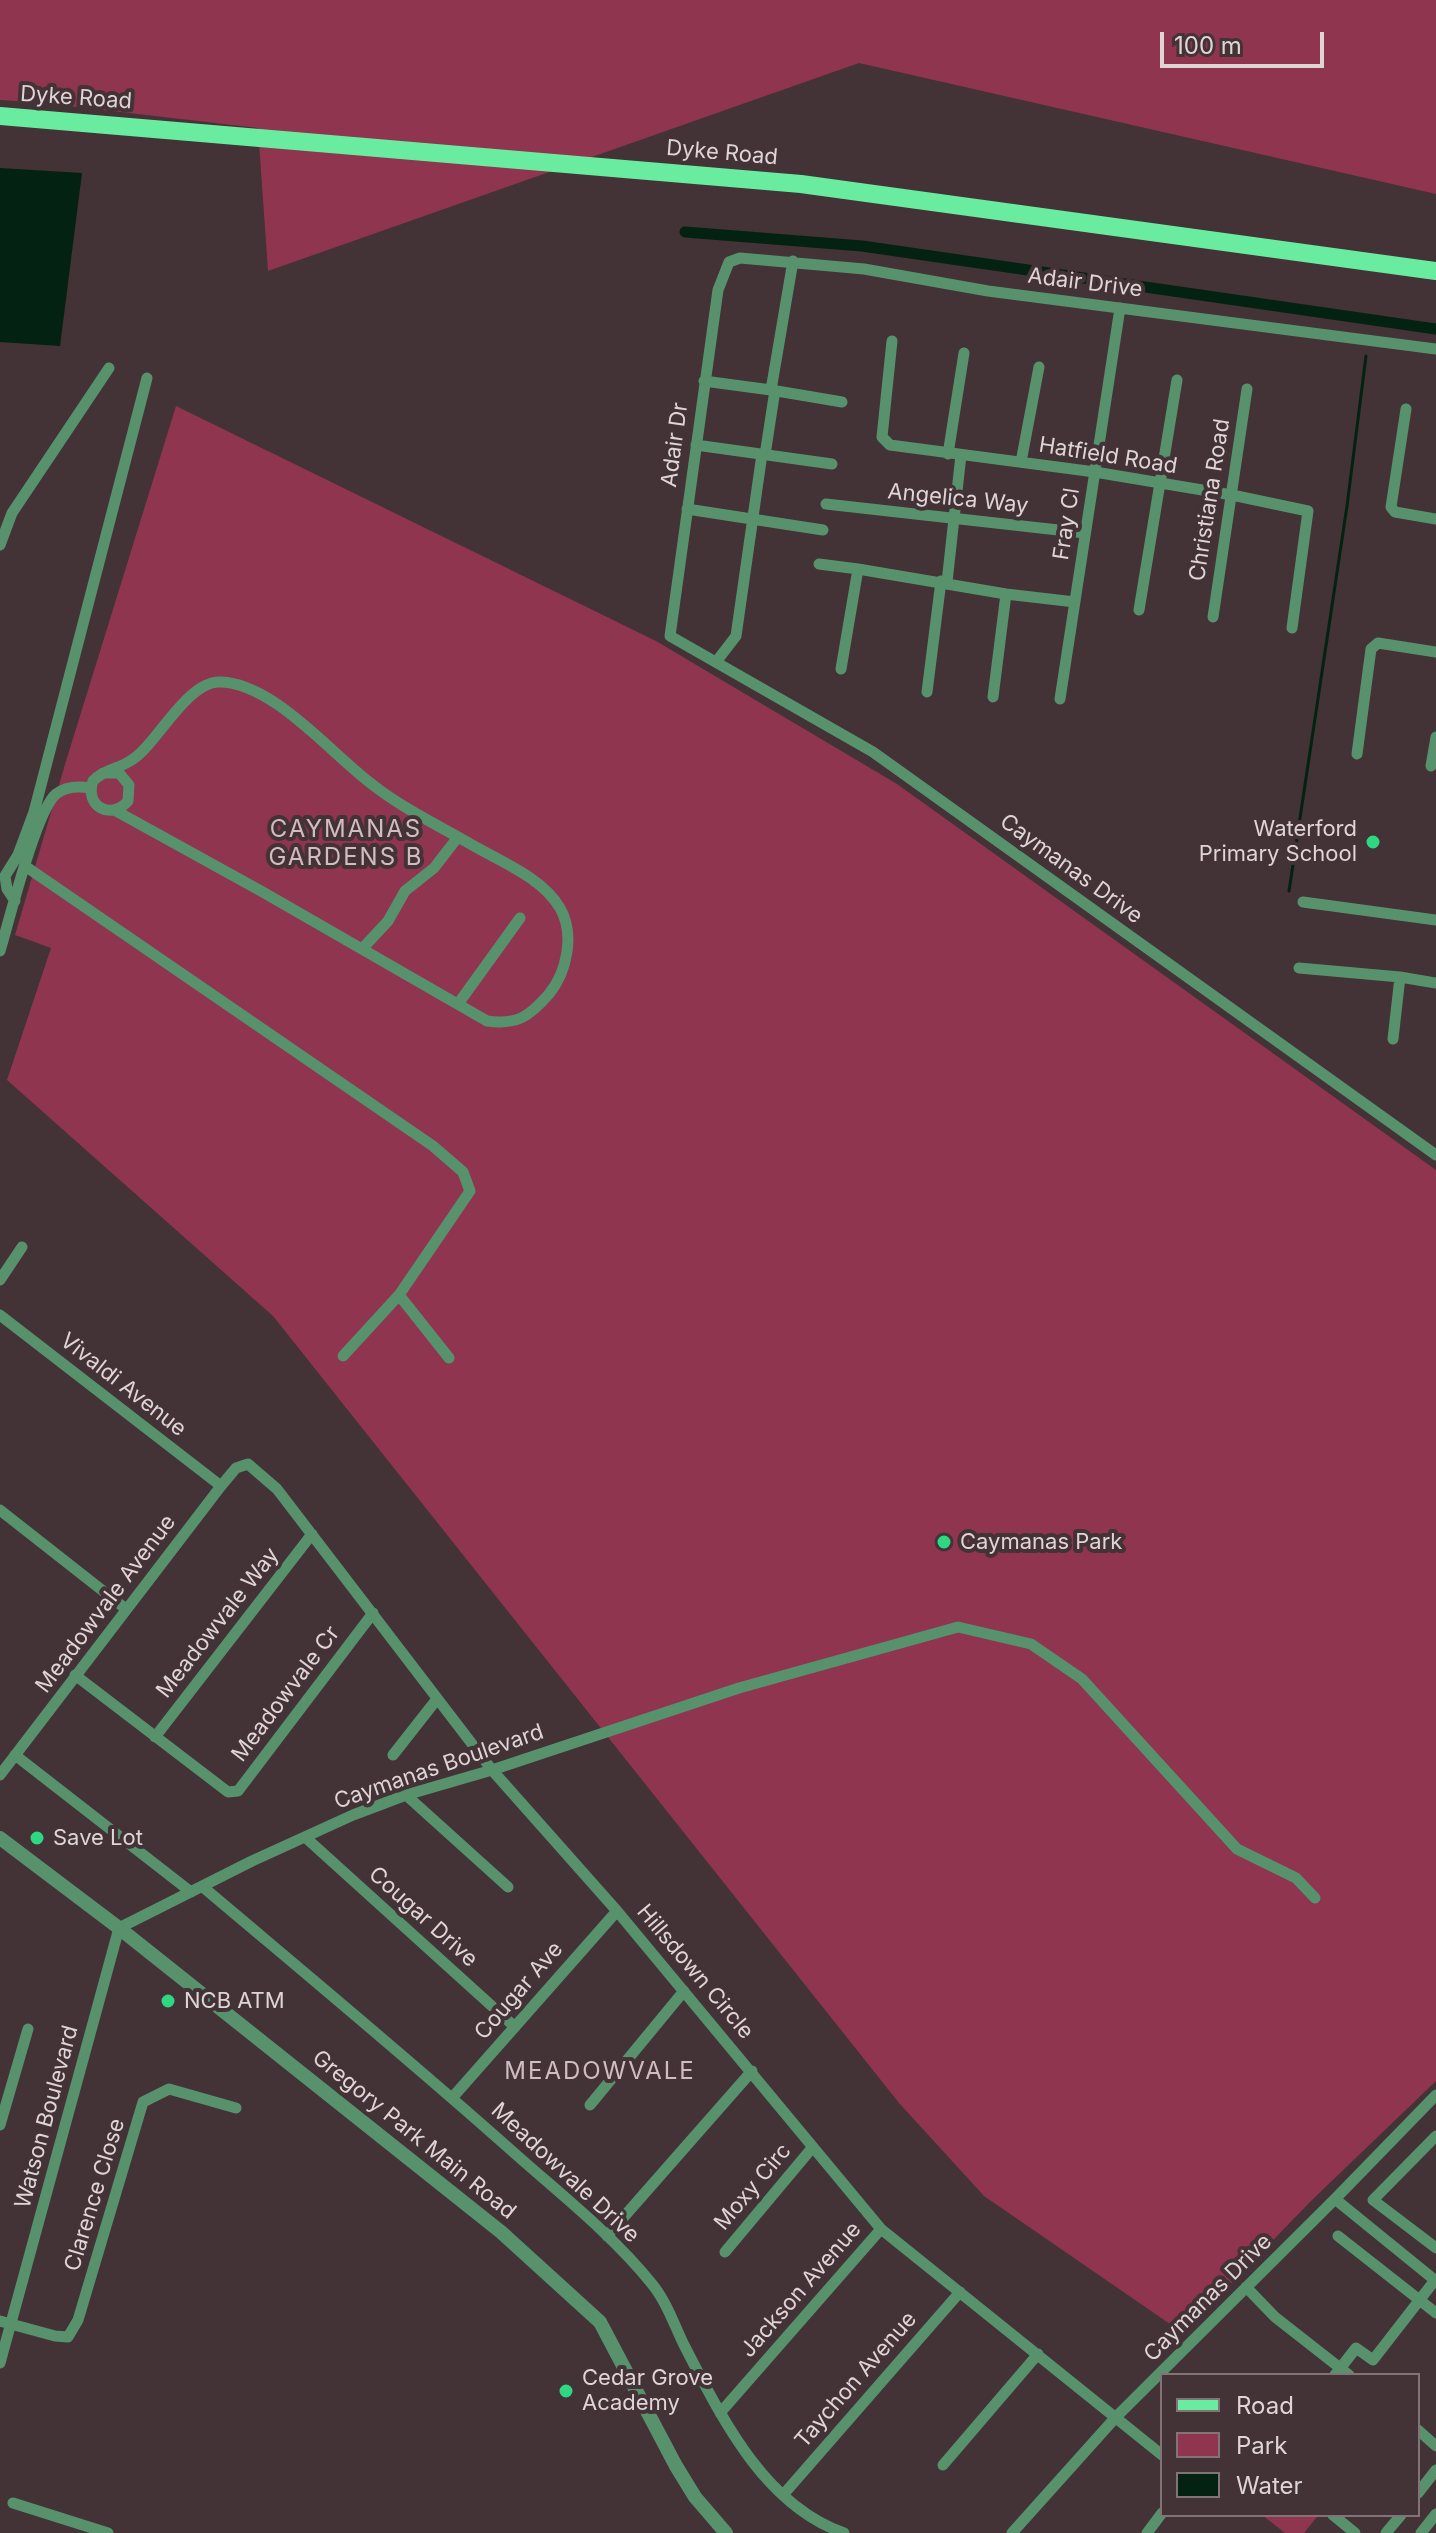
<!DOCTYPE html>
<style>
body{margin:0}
#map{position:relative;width:1436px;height:2533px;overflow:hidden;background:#433236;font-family:Inter,sans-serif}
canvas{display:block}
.legend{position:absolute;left:1160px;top:2373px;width:260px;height:144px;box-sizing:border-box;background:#433236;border:2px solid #817376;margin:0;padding:10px 14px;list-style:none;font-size:24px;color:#dfd4d6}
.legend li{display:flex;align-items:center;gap:16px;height:40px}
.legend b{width:40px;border:2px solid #817376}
.scale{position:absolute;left:1160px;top:32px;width:164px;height:36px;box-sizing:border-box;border:4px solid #dfd4d6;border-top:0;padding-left:10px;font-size:24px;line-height:28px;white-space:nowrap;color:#dfd4d6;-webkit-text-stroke:6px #433236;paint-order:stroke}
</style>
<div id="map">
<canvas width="1436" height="2533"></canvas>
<ul class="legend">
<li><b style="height:10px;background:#69eca0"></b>Road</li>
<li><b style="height:22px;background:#8f354f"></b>Park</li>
<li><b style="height:22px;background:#032211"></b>Water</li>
</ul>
<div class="scale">100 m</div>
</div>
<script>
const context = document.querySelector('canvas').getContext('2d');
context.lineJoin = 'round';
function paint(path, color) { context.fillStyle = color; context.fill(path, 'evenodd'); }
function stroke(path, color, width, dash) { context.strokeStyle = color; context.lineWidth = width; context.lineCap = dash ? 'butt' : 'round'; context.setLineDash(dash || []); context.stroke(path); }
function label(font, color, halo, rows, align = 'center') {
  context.font = font + ' Inter,sans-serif'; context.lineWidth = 8; context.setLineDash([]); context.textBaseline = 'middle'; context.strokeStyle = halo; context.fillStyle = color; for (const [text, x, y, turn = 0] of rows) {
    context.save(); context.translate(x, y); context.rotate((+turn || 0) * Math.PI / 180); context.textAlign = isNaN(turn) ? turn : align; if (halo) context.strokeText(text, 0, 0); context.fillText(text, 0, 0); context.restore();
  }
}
paint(new Path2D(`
 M0,0H1436V194L859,63L268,271L258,128L34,102L0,100Z
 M176,406L656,641L897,784L1436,1170V2081L1312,2200L1183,2333L984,2196L899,2103L273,1316L7,1080L51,948L15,935L66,761Z
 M1262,2515H1315L1317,2517L1304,2533H1285Z`), '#8f354f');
paint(new Path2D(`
 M0,168L82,173L60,346L0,342Z`), '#032211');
stroke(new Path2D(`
 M1289,891L1347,506L1366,356`), '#032211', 3);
stroke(new Path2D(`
 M685,232L862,246L1436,329`), '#032211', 11);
stroke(new Path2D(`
 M892,341L882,437L890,445L1095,472L1232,495L1308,511L1292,628
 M1436,349L988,291L864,269L740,258L729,262L718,290L670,636L873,752L1436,1155
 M704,381L771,390L793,261
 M771,390L842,402
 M1406,409L1391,507L1395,512L1436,519
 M696,445L832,464
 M948,454L964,353
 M765,455L775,390
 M1021,462L1039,367
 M826,504L1085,533
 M687,509L823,530
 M0,545L12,513L109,368
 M819,564L858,569
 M947,582L961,455
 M1139,610L1177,380
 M1213,617L1247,389
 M716,662L736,636L762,454
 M841,669L858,569L1006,594L1075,602
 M927,692L941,581
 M993,697L1006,594
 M1060,699L1120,308
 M1357,754L1371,649L1378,643L1436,652
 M1431,766L1436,737
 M103,773H119L129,785L128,801C111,821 84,806 93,781C103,770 118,769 130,761C137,757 143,751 148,745C165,727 192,682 219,682C273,682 331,754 373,785C401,807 435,824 467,842C497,860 541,876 560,908C575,934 567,972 549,994C529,1017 517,1025 487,1021L261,891L116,811
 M25,866L433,1146L463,1172L470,1191L399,1295L449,1358
 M15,901L7,889L5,876L18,855L34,812L147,378
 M1303,902L1436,920
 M362,949L388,921L405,891L434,868L458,837
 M0,951C9,921 36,811 56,794C66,786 79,786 91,788
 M1299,968L1400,977L1436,983
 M458,1004L520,918
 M1393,1039L1400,977
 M0,1280L22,1247
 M0,1315L221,1486
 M343,1356L399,1295
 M0,1510L126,1609
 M75,1675L228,1792L238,1791L373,1613
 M155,1737L312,1534
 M15,1755L191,1892
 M393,1755L437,1699
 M0,1775L221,1486L236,1468L248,1464L277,1489L492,1770L617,1911L881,2229L1162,2455
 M406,1795L508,1887
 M305,1837L515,2027
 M203,1887C306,1974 411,2061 512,2151C559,2193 612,2234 652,2284C666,2301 674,2324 683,2343C720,2414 762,2504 844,2533
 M452,2098L617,1911
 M590,2105L684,1991
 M0,2125L28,2029
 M1436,2136L1373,2200L1436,2248
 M1335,2199L1436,2281
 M607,2236L752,2071
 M1338,2236L1436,2313
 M725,2252L812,2148
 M1246,2287L1275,2317L1349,2375
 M0,2321L55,2336L68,2337L78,2320L143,2102L169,2089L236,2108
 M0,2363L119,1928L252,1861L353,1815L406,1795L492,1770L739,1688L958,1627L1031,1644L1082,1679L1237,1849L1296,1878L1315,1898
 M1335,2375L1356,2348L1373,2360L1435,2280
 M720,2413L881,2229
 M1418,2430L1436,2446
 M943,2465L1038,2354
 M1418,2493L1436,2470
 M783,2495L960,2292
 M13,2503L108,2533
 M1333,2515L1355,2533
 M1012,2533L1116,2417L1335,2199L1436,2095
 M1147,2533L1162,2513
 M1386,2533L1401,2515
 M1421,2533L1436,2514`), '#57926d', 11);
stroke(new Path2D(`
 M0,1838L119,1928L501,2232L600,2322L676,2466L695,2497L726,2533`), '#57926d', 14);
stroke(new Path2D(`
 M0,116L801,184L1436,271`), '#69eca0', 18);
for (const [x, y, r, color] of [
 [1373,842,8,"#2ed883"],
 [944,1542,8,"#2ed883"],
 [37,1838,8,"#2ed883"],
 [168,2001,8,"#2ed883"],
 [566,2391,8,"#2ed883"]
]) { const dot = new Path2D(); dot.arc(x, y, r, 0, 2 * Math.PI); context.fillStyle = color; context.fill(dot); stroke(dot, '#433236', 3); }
label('22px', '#dfd4d6', '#433236', [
 ["Dyke Road",76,98,4],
 ["Dyke Road",722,153,5],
 ["Adair Drive",1085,283,7],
 ["Adair Dr",675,445,-82],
 ["Hatfield Road",1108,456,9],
 ["Angelica Way",958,499,6],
 ["Christiana Road",1210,500,-81],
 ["Fray Cl",1067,524,-81],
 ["Caymanas Drive",1071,869,36],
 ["Vivaldi Avenue",123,1385,38],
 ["Meadowvale Avenue",106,1604,-53],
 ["Meadowvale Way",218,1623,-52],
 ["Meadowvale Cr",286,1694,-53],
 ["Caymanas Boulevard",439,1767,-19],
 ["Cougar Drive",423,1917,42],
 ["Hillsdown Circle",695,1972,50],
 ["Cougar Ave",519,1991,-49],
 ["Watson Boulevard",47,2117,-75],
 ["Gregory Park Main Road",414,2135,39],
 ["Meadowvale Drive",565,2173,43],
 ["Moxy Circ",753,2187,-50],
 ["Clarence Close",95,2195,-73],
 ["Jackson Avenue",801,2290,-49],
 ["Caymanas Drive",1208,2298,-45],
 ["Taychon Avenue",856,2380,-49]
]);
label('22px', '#dfd4d6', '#433236', [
 ["Waterford",1357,829,"right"],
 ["Primary School",1357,854,"right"],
 ["Caymanas Park",960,1542],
 ["Save Lot",53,1838],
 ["NCB ATM",184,2001],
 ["Cedar Grove",582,2378],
 ["Academy",582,2403]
], 'left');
context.letterSpacing = '2px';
label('24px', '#d1bcc0', '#433236', [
 ["CAYMANAS",346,830],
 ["GARDENS B",346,858],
 ["MEADOWVALE",600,2072]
]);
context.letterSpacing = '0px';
</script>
